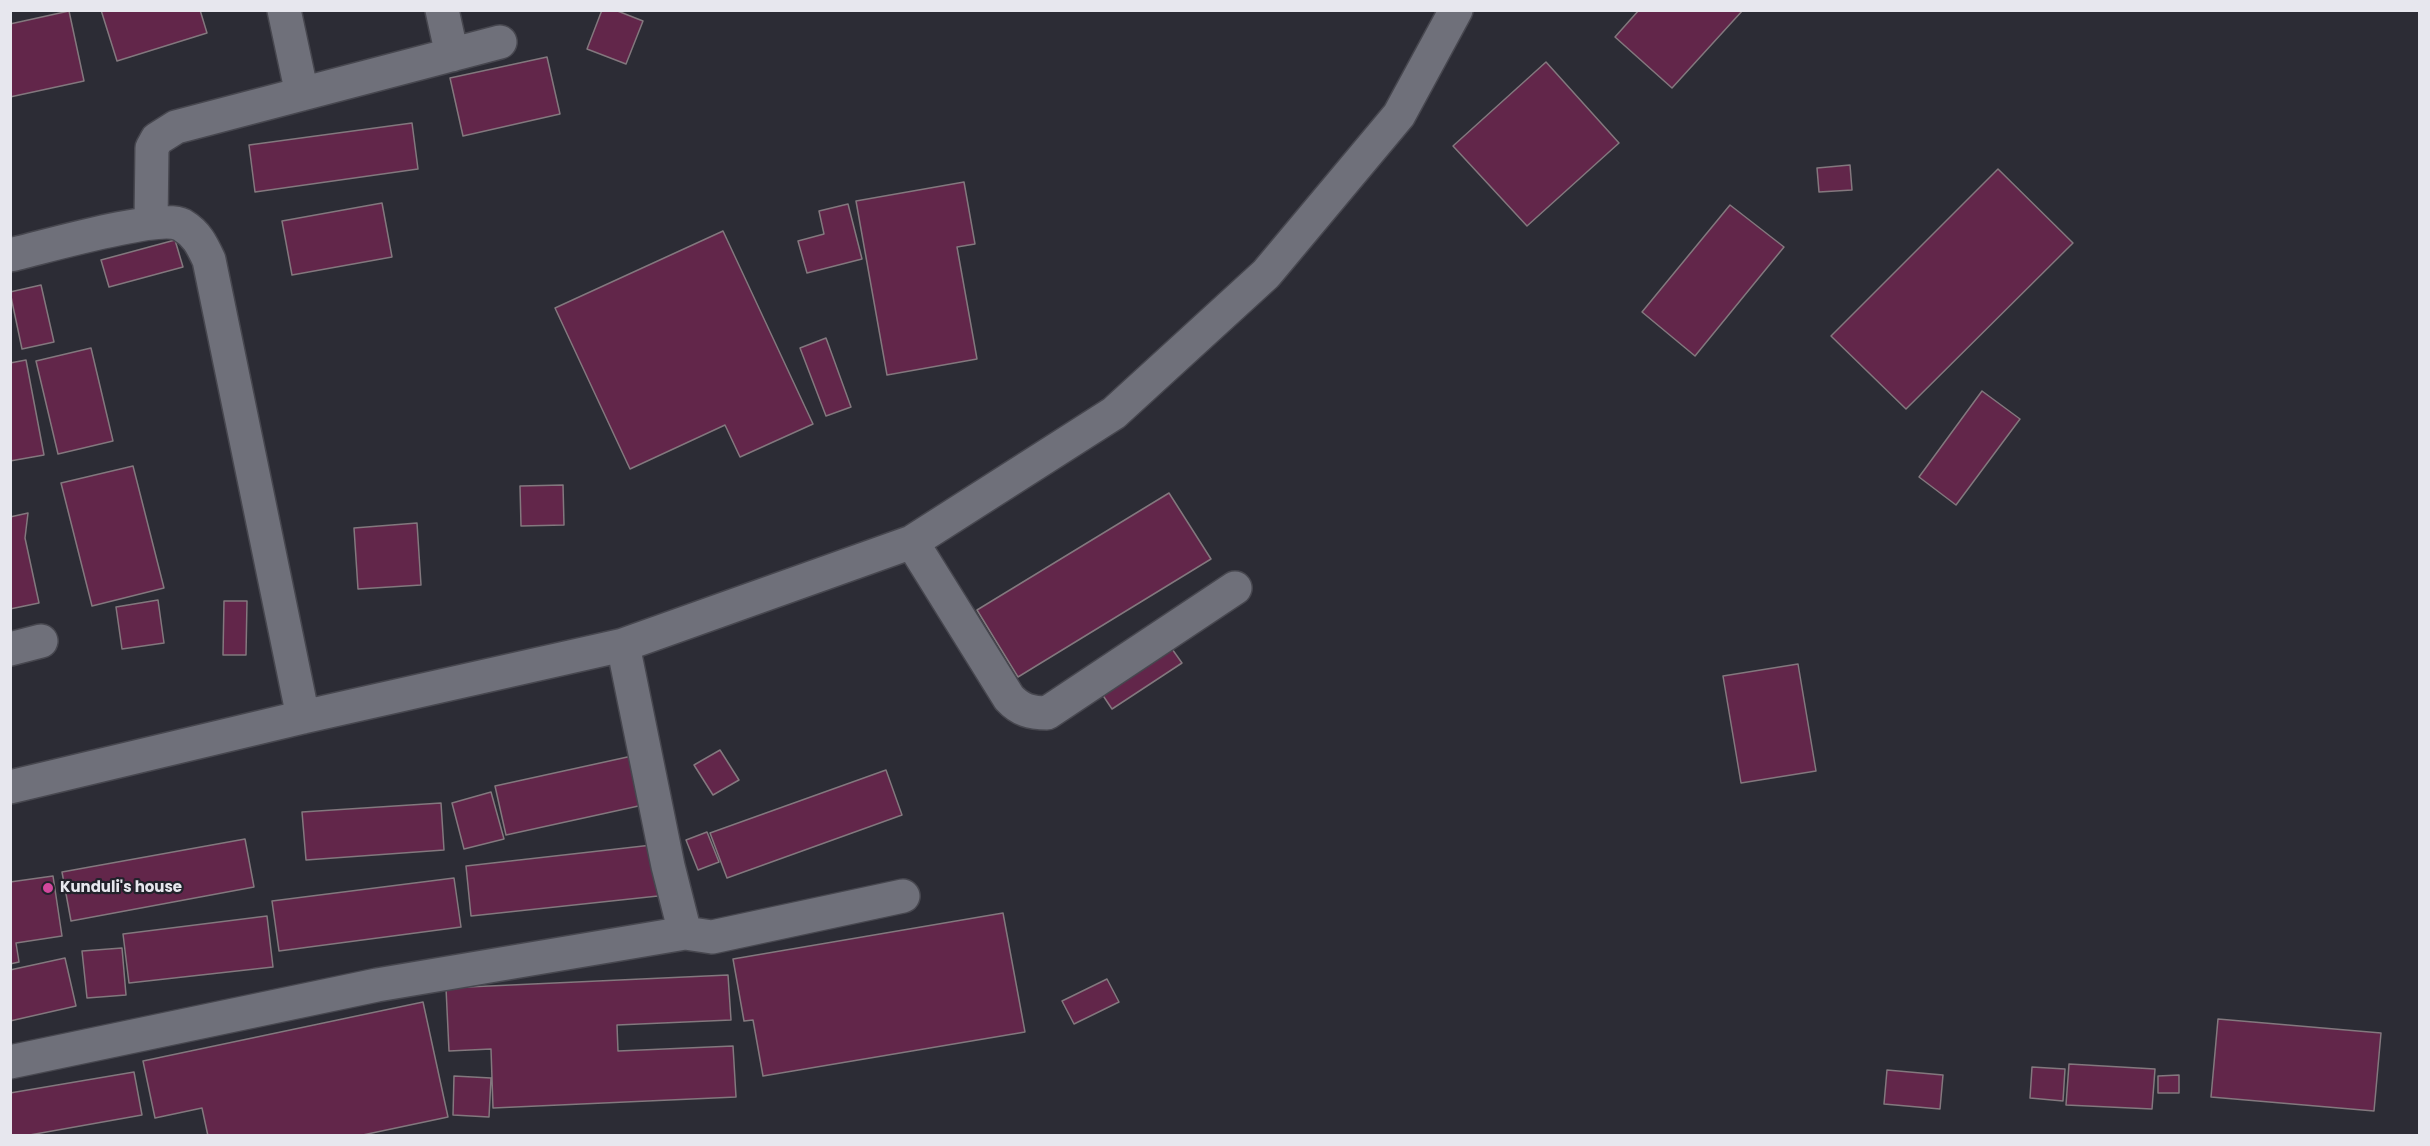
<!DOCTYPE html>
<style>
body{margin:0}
#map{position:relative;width:2430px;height:1146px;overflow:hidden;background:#2c2c35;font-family:Poppins,sans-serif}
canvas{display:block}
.frame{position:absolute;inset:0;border:12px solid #e7e7ee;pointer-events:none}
</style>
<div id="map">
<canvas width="2430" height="1146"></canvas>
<div class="frame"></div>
</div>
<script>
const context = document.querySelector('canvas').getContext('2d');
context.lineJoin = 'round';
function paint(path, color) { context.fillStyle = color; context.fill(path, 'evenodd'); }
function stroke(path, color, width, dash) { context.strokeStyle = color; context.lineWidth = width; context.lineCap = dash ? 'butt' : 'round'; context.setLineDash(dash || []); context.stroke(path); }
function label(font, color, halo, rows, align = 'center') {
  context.font = font + ' Poppins,sans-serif'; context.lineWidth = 4.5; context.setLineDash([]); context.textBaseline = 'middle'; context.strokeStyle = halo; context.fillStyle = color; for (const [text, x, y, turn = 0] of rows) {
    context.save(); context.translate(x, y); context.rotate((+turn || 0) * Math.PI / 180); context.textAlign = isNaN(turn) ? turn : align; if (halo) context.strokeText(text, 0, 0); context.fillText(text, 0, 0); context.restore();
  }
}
const building = new Path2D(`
 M101,10H200L207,33L117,61Z
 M602,10H615L643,21L626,64L587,49Z
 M1639,10H1743L1672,88L1615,37Z
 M69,11L84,81L10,97V24Z
 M547,57L560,114L463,136L450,78Z
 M1546,62L1619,143L1527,226L1453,146Z
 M412,123L418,169L255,192L249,145Z
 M1850,165L1852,190L1819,192L1817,168Z
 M1998,169L2073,243L1906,409L1831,336Z
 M964,182L975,244L957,247L977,359L887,375L856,201Z
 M382,203L392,257L292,275L282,221Z
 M848,204L862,259L807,273L798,241L824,234L819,211Z
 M1730,205L1784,247L1695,356L1642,312Z
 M723,231L813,424L740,457L725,425L630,469L555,308Z
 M175,240L183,267L109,287L101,260Z
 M41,285L54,342L22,349L10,292Z
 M826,338L851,407L826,416L800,348Z
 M91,348L113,441L58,454L36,361Z
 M26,360L44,455L10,461V363Z
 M1982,391L2020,419L1956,505L1919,477Z
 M133,466L164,588L92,606L61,483Z
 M563,485L564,525L521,526L520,486Z
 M1169,493L1211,559L1018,677L977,610Z
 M28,513L25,538L39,603L10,609V517Z
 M417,523L421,585L358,589L354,528Z
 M158,600L164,643L122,649L116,607Z
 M224,601H247L246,655H223Z
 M1165,639L1182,663L1112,709L1096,685Z
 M1798,664L1816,771L1741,783L1723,676Z
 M720,750L739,780L713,795L694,765Z
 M632,756L643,805L506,835L495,786Z
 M886,770L902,815L727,878L710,833Z
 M491,792L504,839L464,849L452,803Z
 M441,803L444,850L306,860L302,812Z
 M707,832L719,862L698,870L686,840Z
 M245,839L254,887L71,921L62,872Z
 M652,845L658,896L471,916L466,866Z
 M53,876L62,936L16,943L19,962L10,964V882Z
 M454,878L461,927L279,951L272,901Z
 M1003,913L1025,1032L763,1076L753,1020L744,1021L733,959Z
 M267,916L273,967L129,983L123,934Z
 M122,948L126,995L87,998L82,951Z
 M65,958L76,1006L10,1021V970Z
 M728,975L731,1020L617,1025L618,1051L733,1046L736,1097L493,1108L491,1049L449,1051L446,988Z
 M1107,979L1119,1002L1074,1024L1062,1001Z
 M423,1002L448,1117L358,1136H208L202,1108L155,1118L143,1061Z
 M2218,1019L2381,1033L2374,1111L2211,1097Z
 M2069,1064L2155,1069L2152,1109L2066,1105Z
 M2032,1067L2065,1069L2063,1101L2030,1098Z
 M1887,1070L1943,1075L1940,1109L1884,1104Z
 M134,1072L142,1115L24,1136H10V1093Z
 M2179,1075V1093H2158V1076Z
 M454,1076L491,1078L489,1117L453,1115Z`);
paint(building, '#62264a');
stroke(building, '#83787e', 1.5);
const minor = new Path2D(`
 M284,10L302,94
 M442,10L452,55
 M151,222L152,148L157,139L176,127L500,42
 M10,255C41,248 159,213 182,225C197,234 202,245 209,260L303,717
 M912,542L1009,698C1020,710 1031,713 1047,713L1235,588
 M623,645L668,866L685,933
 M10,649L41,641
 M10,787L303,717L623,645L912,542L1114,413L1266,274L1399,115L1456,10
 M10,1062L377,985L685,933L712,937L903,896`);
stroke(minor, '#47474f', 36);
stroke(minor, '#6f707a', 33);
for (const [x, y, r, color] of [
 [48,888,6,"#d1479c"]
]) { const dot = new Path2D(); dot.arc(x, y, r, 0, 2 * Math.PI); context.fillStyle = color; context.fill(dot); stroke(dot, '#22222b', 2); }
label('bold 15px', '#e7e7ee', '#22222b', [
 ["Kunduli's house",60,888]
], 'left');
</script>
